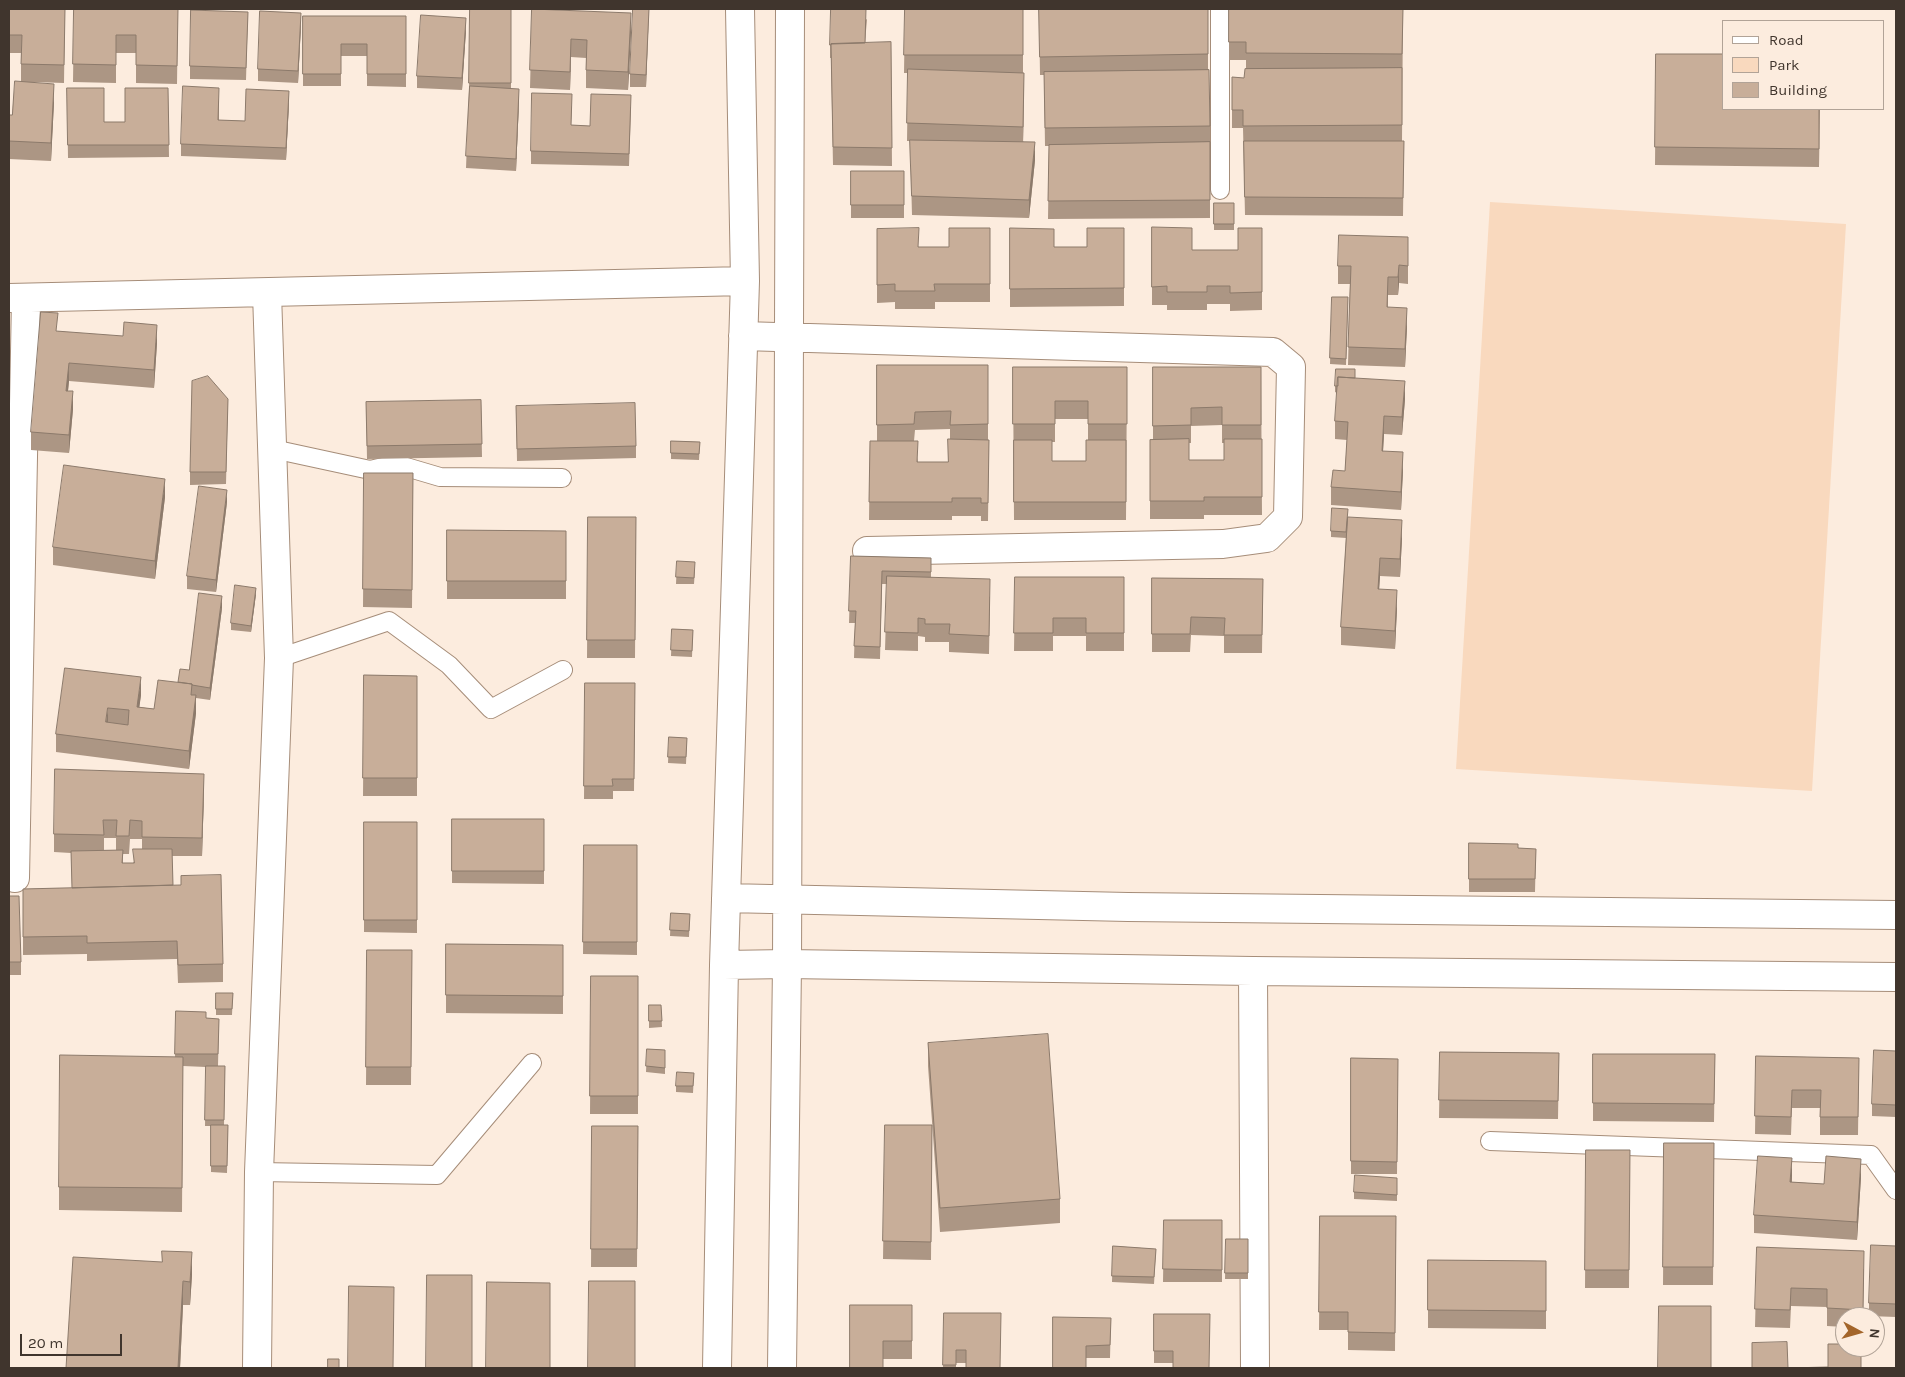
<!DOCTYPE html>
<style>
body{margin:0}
#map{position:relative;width:1905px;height:1377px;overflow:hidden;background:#fcecde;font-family:Karla,sans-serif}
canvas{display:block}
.frame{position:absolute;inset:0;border:10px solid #40352d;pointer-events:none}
.legend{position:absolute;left:1722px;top:20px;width:162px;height:90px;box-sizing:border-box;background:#fcecde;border:1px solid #b1a397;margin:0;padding:6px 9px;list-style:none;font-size:15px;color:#40352d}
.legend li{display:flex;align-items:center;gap:10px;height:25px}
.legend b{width:25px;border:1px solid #b1a397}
.north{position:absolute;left:1835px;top:1307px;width:50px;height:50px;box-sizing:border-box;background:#fcecde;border:1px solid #b1a397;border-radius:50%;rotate:96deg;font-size:14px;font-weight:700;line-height:20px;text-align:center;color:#40352d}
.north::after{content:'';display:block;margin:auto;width:18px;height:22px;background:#a3652a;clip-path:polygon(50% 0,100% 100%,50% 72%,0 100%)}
.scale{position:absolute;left:20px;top:1334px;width:102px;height:22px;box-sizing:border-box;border:2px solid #40352d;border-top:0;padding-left:6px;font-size:15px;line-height:18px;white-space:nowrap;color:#40352d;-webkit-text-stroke:4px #fcecde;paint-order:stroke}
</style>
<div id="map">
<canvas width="1905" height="1377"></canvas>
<div class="frame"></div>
<ul class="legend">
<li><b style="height:6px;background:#fff"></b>Road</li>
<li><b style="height:14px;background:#f9d9be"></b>Park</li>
<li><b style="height:14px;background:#c8ae99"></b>Building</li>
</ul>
<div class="north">N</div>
<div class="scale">20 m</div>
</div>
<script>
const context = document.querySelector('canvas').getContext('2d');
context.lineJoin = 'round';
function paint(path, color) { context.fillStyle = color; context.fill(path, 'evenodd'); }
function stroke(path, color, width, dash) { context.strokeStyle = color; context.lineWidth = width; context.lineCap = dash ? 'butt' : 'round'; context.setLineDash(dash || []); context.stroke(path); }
paint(new Path2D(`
 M1490,202L1846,224L1812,791L1456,769Z`), '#f9d9be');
const lane = new Path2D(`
 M1220,9V190
 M273,449L370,470L396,464L440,477L562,478
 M279,658L389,621L449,665L491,709L563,670
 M1490,1141L1871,1155L1896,1190
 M259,1172L437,1175L532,1063`);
const street = new Path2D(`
 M9,298L745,281
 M743,336L1273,352L1291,367L1288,517L1267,538L1223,544L867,551
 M15,878L26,299
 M726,898L1128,907L1896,915
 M724,965L787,964L1253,971L1896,977
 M1253,971L1255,1368
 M257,1368L259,1172L279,658L267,293
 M717,1368L724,965L745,281L740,9
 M782,1368L787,964L790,9`);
stroke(lane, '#a68d79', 20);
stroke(street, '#a68d79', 30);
stroke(lane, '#fff', 18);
stroke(street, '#fff', 28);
paint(new Path2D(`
 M9,9H65L64,83L34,82L54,102L51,161L9,159V115H12L21,81V53H9Z
 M74,9H178L177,84L136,83V53H116V83L73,82Z
 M470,9H511V89L519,101L516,171L466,168L469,91Z
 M532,9L631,31L628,90L586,88V58L571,57L570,90L530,88Z
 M649,9L646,87H630V74Z
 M905,9H1023V73L1024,91L1023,141L1035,160L1029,218L912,215L910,141H907L908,73H904Z
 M1039,9H1208V70L1210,126V218L1048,219L1049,146H1045L1044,75H1040Z
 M1229,9H1403L1402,141H1404L1403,216L1245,215L1243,128H1232V77L1244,78L1246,69V60H1229Z
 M248,12L246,80L190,79V66Z
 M303,16H406V87L367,86V56H341V86H303Z
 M867,19L865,43L891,42L892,166L833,165L831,58H830V45Z
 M301,25L298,83L258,81V69Z
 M466,30L462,90L417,88V76Z
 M1656,54L1820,109L1819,167L1655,165Z
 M67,88L104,122H125L168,88L169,157L68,158Z
 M219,100V120L245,121L289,103L286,160L181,156V144Z
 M572,106L571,125L590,126L631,107L629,166L531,164V151Z
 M851,171H904V218H851Z
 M1214,203H1234V230H1214Z
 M1152,227L1192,250H1238L1262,228V310L1230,311V304H1207V310H1167V305H1152Z
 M990,228V302H935V309H895V302L877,303V229L919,247H949Z
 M1010,228L1054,247H1087L1124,228V306L1010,307Z
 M1408,255V284L1399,283L1398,295H1388V307L1407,326L1405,367L1348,365L1350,284H1338V266Z
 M1332,297H1348L1346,365L1330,364Z
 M58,331L157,343L154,388L69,381L68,391L73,409L69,453L31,450V432Z
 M877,365H988V440H989L988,521H981V516H952V520H869L870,441H877ZM950,429V439L948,462H918L914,441L915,430Z
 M1013,367H1127L1126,520H1014ZM1055,419H1088V440L1086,461H1052V442H1055Z
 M1153,367H1261L1262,515H1204V519H1150V440H1153ZM1222,425V443H1224V460H1189V443H1191V426Z
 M1355,378L1405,399L1402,435L1384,434L1383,451L1403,470L1401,510L1331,505V487L1345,471L1347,440L1335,439V421L1337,393L1335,392V386Z
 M228,399L226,484L190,485V472Z
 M481,400L482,457L367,459L366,402Z
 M516,406L636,446V458L517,461Z
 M671,441L700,442L699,460L671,459Z
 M364,473H413L412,608L363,607Z
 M165,497L155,579L53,565V547Z
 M227,502L216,592L187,589V576Z
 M588,517H636L635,658H587Z
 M1348,517L1402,538L1400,577L1380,576L1379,589L1397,608L1395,649L1341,645V627L1346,538L1331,537V531Z
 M447,530L566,531V599H447Z
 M851,556L931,558V577L990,597L989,654L949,652V642H925V637L918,636V651L885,650L887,584H882L880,659L854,658L855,623H849Z
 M677,561L695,569L694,584H676Z
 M1015,577H1124V651H1086V636H1053V651H1014Z
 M1152,578L1263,579L1262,653H1224V636L1191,635L1190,652H1152Z
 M256,594L251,632L231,630V623Z
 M222,608L210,700L196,698V713L189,769L56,752V734L65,668L141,695L139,707L154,709L189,670Z
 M672,629L693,630L692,657L671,656Z
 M364,675L417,676V796H363Z
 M585,683H635L634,791H613V799H584Z
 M669,737L687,738L686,764L668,763Z
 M204,792L202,856H172L173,885L223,964V982L178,983L177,959L87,961V954L23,955V889L72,888L71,853L54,852V834ZM104,838H116V850H104ZM130,839H142V849L133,863H123V854H129Z
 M452,819H544V884L452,883Z
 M364,822H417V933L364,932Z
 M1469,843L1518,848L1536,849L1535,892H1469Z
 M584,845H637V955L583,954Z
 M9,896L21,962V975H9Z
 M671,913L690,914L689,937L670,936Z
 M446,944L563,945V1014L446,1013Z
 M367,950H412L411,1085H366Z
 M591,976H638V1114H590Z
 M216,993H233L232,1015H216Z
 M649,1005H661L662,1027L649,1028Z
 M176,1011L206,1018L219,1019L218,1066H225L224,1125H228L227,1173L211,1172V1126H205L206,1067L183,1066L182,1212L59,1210V1187L175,1057Z
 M928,1043L1060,1199V1223L940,1232L928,1066Z
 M647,1049L665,1050V1074L646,1072Z
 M1896,1051V1117L1872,1116V1104Z
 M1440,1052L1559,1053L1558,1119L1439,1118Z
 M1593,1054H1715L1714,1122L1593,1121Z
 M1756,1056L1859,1058L1858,1135H1820V1108H1792L1791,1135L1755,1134Z
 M1351,1058L1398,1059L1397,1174H1351Z
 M694,1073L693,1093L676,1092V1086Z
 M885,1125H932L931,1260L883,1259Z
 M592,1126H638L637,1267H591Z
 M1664,1143H1714L1713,1285H1663Z
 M1586,1150H1630L1629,1288H1585Z
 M1792,1176V1182L1824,1184L1861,1177L1857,1240L1754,1233V1215Z
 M1397,1178V1201L1354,1199V1192Z
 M1320,1216H1396L1395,1351L1348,1350V1330H1319Z
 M1164,1220H1222V1282H1163Z
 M1226,1239H1248V1279H1225Z
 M1113,1246L1156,1249L1154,1284L1112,1282Z
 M1896,1246V1317L1869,1316V1303Z
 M1757,1247L1864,1269L1863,1317H1845V1327L1827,1326V1307L1791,1306L1790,1328L1755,1327Z
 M1428,1260L1546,1261V1329L1428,1328Z
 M192,1275L190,1305H183L180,1368H66Z
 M912,1305V1359H883L850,1368Z
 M944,1313H1001L966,1363H956V1368H943Z
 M1154,1314H1210L1173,1363H1154Z
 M1111,1318L1110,1358H1086L1053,1368Z`), '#ac9684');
paint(new Path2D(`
 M649,9L646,87V75Z
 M301,13V25L298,83V71Z
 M631,13V31L628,90V72Z
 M466,18V30L462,90V78Z
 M571,39V57L570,90V72Z
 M1024,73V91L1023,145V127Z
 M54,84V102L51,161V143Z
 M519,89V101L516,171V159Z
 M289,91V103L286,160V148Z
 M1035,142V160L1029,218V200Z
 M1399,265V283L1398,295V277Z
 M1407,308V326L1405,367V349Z
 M157,325V343L154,388V370Z
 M69,363V381L66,409V391Z
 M1405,381V399L1402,435V417Z
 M73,391V409L69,453V435Z
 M1384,416V434L1382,469V451Z
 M1403,452V470L1401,510V492Z
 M165,479V497L155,579V561Z
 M227,490V502L216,592V580Z
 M1402,520V538L1400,577V559Z
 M1380,558V576L1378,607V589Z
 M256,588V594L251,632V626Z
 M1397,590V608L1395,649V631Z
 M222,596V608L210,700V688Z
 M141,677V695L137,725V707Z
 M196,695V713L189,769V751Z
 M108,708V726L106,722Z
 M204,774V792L202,856V838Z
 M1792,1158V1176L1790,1200V1182Z
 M1861,1159V1177L1857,1240V1222Z
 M192,1252V1275L190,1305V1282Z
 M183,1281V1305L180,1368H178Z`), '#8c7a6b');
const building = new Path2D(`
 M9,9H65L64,65L21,64L22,35H9Z
 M74,9H178L177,66L136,65V35H116V65L73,64Z
 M470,9H511V83H469Z
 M532,9L631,13L628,72L586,70L587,40L571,39L570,72L530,70Z
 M633,9H649L646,75L630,74Z
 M831,9H866L865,43L831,44V45H830Z
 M905,9H1023V55H904Z
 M1039,9H1208V54L1040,57Z
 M1229,9H1403L1402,54L1246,53V42H1229Z
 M191,10L248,12L246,68L190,66Z
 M260,11L301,13L298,71L258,69Z
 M421,15L466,18L462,78L417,76Z
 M303,16H406V74H367V44H341V74H303Z
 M891,42L892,148L833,147L831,44Z
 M1656,54H1724V109H1819V149L1655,147Z
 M1402,68V125L1243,126V110H1232V77L1244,78L1245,69Z
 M908,69L1024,73L1023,127L907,123Z
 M1209,70L1210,126L1045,128L1044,72Z
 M15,81L54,84L51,143L9,141V115H12Z
 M183,86L219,88L218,120L245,121L246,89L289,91L286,148L181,144Z
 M470,86L519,89L516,159L466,156Z
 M67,88H104V122H125V88H168L169,145H68Z
 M532,93L572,94L571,125L590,126L591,94L631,95L629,154L531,151Z
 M910,140L1035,142L1029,200L912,196Z
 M1244,141H1404L1403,198L1245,197Z
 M1210,142V200L1048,201L1049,145Z
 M851,171H904V205H851Z
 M1214,203H1234V224H1214Z
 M1152,227L1192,228V250H1238V228H1262V292L1230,293V286H1207V292H1167V286L1152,287Z
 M919,228L918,247H949V228H990V284H934L935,291H895V284L877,285V229Z
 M1010,228L1054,229V247H1087V228H1124V288L1010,289Z
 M1339,235L1408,237V266L1399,265L1398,277H1388L1387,307L1407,308L1405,349L1348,347L1351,266H1338Z
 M1332,297H1348L1346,359L1330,358Z
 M41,312L58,313L56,331L123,336L124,322L157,325L154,370L69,363L66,391H73L69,435L31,432Z
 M877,365H988V424L950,425L951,411L915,412L914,424L877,425Z
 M1013,367H1127V424H1088V401H1055V424H1013Z
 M1153,367H1261V425H1222V407L1191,408V425L1153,426Z
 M1336,369H1355V378L1338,377V386H1335Z
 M208,376L228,399L226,472H190L192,381Z
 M1338,377L1405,381L1402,417L1384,416L1382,451L1403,452L1401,492L1331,487L1333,470L1345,471L1348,422L1335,421Z
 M481,400L482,444L367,446L366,402Z
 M635,403L636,446L517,449L516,406Z
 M948,439L989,440L988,503H981V498H952V502H869L870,441H918L917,462H948Z
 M1189,439V460H1224V439H1262V497H1204V501H1150V440Z
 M1014,440H1052V461H1086V440H1126V502H1014Z
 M671,441L700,442L699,454L671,453Z
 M64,465L165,479L155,561L53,547Z
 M364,473H413L412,590L363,589Z
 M199,486L227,490L216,580L187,576Z
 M1332,508L1348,509L1346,532L1331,531Z
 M588,517H636L635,640H587Z
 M1348,517L1402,520L1400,559L1380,558L1378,589L1397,590L1395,631L1341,627Z
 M447,530L566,531V581H447Z
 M851,556L931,558V572L882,571L880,647L854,646L856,611H849Z
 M677,561L695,562L694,578L676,577Z
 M887,576L990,579L989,636L949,634L950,624H925V619L918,618V633L885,632Z
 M1015,577H1124V633H1086V618H1053V633H1014Z
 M1152,578L1263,579L1262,635H1224L1225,618L1191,617L1190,634H1152Z
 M235,585L256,588L251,626L231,623Z
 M199,593L222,596L210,688L192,685V684L178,682L180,669L189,670Z
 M672,629L693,630L692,651L671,650Z
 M65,668L141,677L137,707L154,709L158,680L192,684L191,695H196L189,751L56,734ZM108,708L129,710L128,725L106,722Z
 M364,675L417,676V778H363Z
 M585,683H635L634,779H612L613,786H584Z
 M669,737L687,738L686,757H668Z
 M55,769L204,774L202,838L142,837V821L130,820L129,836H116L117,820H103L104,835L54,834Z
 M452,819H544V871H452Z
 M364,822H417V920H364Z
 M1469,843L1518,844V848L1536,849L1535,879H1469Z
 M584,845H637V942H583Z
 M133,849H172L173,885L72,888L71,851L123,850L122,863H134Z
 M221,875L223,964L178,965L177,941L87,943V936L23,937V889L181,885V876Z
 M9,896H19L21,962H9Z
 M671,913L690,914L689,931L670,930Z
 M446,944L563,945V996L446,995Z
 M367,950H412L411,1067H366Z
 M591,976H638V1096H590Z
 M216,993H233L232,1009H216Z
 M649,1005H661L662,1021H649Z
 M176,1011L206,1012V1018L219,1019L218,1054H175Z
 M1048,1034L1060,1199L940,1208L928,1043Z
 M647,1049L665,1050V1068L646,1066Z
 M1874,1050L1896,1051V1105L1872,1104Z
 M1440,1052L1559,1053L1558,1101L1439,1100Z
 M1593,1054H1715L1714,1104L1593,1103Z
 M60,1055L183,1057L182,1188L59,1187Z
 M1756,1056L1859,1058L1858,1117H1820L1821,1090H1792L1791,1117L1755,1116Z
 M1351,1058L1398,1059L1397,1162L1351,1161Z
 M206,1066H225L224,1120H205Z
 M677,1072L694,1073L693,1086H676Z
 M211,1125H228L227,1166H211Z
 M885,1125H932L931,1242L883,1241Z
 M592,1126H638L637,1249H591Z
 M1664,1143H1714L1713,1267H1663Z
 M1586,1150H1630L1629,1270H1585Z
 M1758,1156L1792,1158L1790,1182L1824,1184L1826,1156L1861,1159L1857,1222L1754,1215Z
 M1355,1175L1397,1178V1195L1354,1192Z
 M1320,1216H1396L1395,1333L1348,1332V1312H1319Z
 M1164,1220H1222V1270L1163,1269Z
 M1226,1239H1248V1273H1225Z
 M1871,1245L1896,1246V1304L1869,1303Z
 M1113,1246L1156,1249L1154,1277L1112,1276Z
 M1757,1247L1864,1251L1863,1310L1827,1308V1289L1791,1288L1790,1310L1755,1309Z
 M162,1251L192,1252L190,1282L183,1281L178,1368H66L73,1257L162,1262Z
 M1428,1260L1546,1261V1311L1428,1310Z
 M427,1275H472V1368H426Z
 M589,1281H635V1368H588Z
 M487,1282L550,1283V1368H486Z
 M349,1286L394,1287L393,1368H348Z
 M850,1305H912V1341H883V1368H850Z
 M1659,1306H1711V1368H1658Z
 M944,1313H1001L1000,1368H966V1350H956V1365H943Z
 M1154,1314H1210L1209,1368H1173V1351H1154Z
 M1053,1317L1111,1318L1110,1345L1086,1346V1368H1053Z
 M1787,1342L1788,1368L1828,1367V1344H1845V1347H1861V1368H1752V1343Z
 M328,1359H339V1368H328Z`);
paint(building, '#c8ae99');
stroke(building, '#8c7a6b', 1);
</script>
